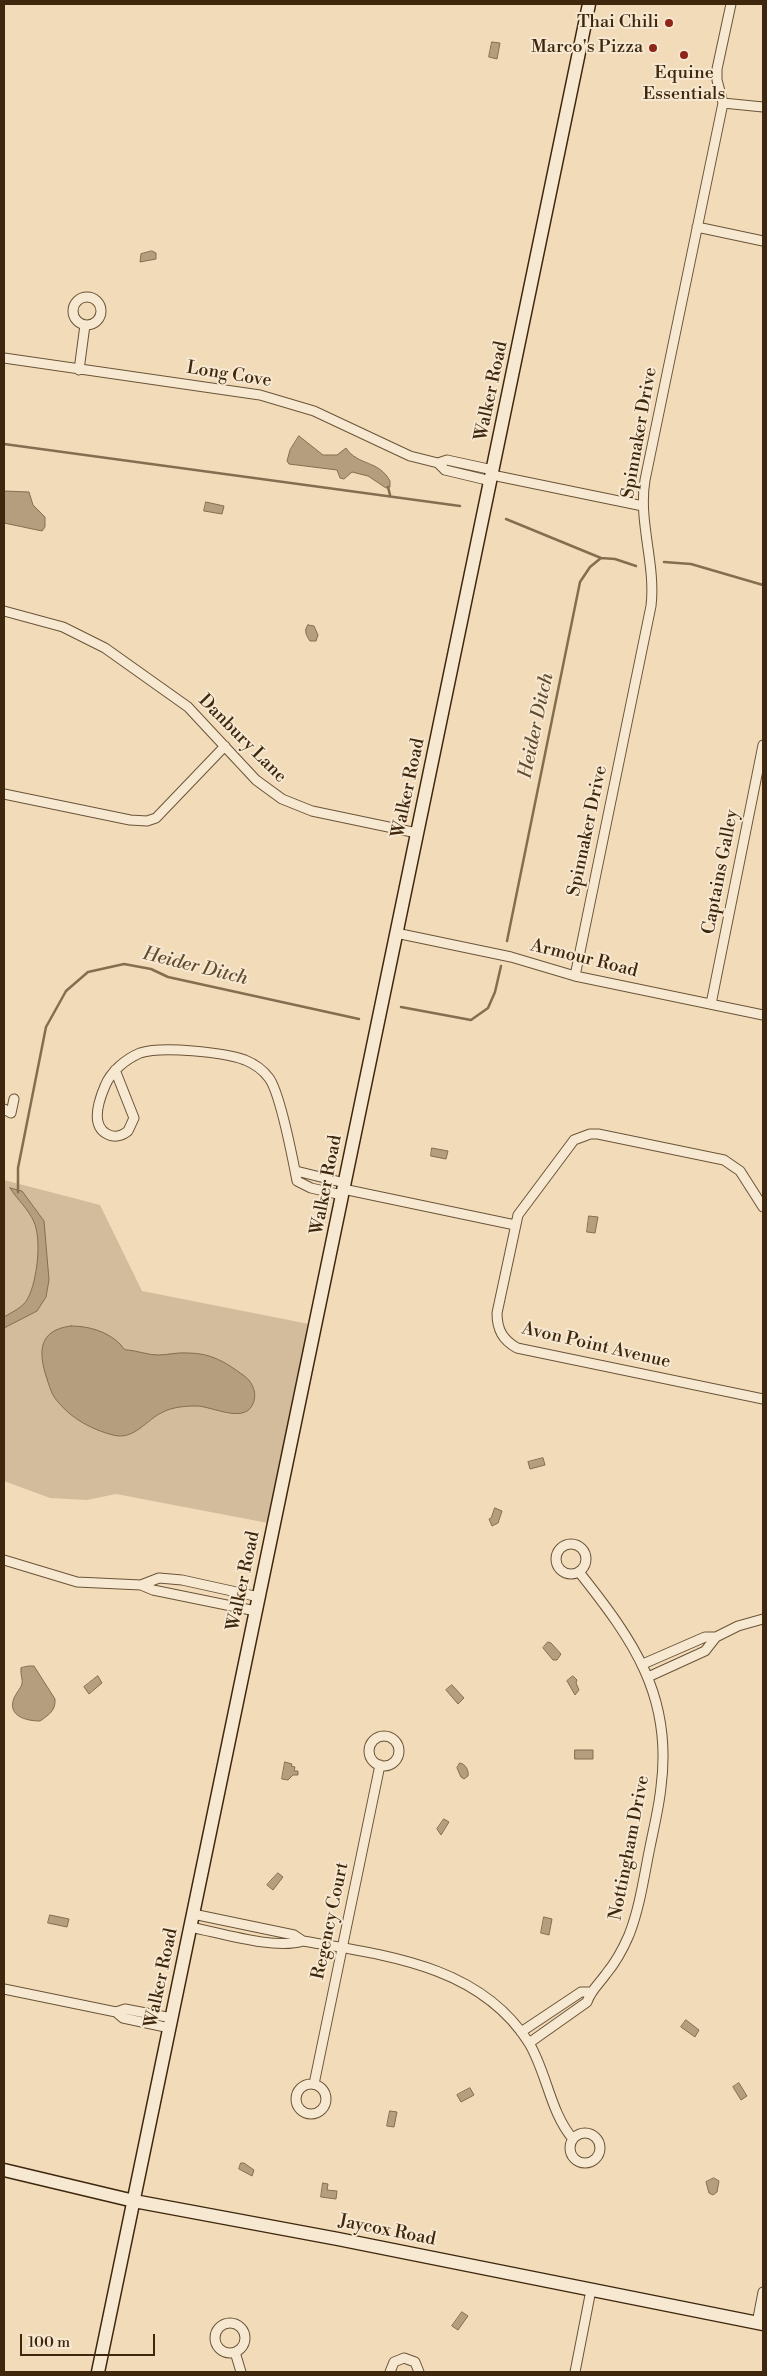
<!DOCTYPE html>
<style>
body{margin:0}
#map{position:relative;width:767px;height:2376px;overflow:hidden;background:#f2dbb9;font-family:"Libre Bodoni",serif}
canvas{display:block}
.frame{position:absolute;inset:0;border:5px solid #3e270c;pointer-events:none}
.scale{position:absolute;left:20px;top:2334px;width:135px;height:22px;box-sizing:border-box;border:2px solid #3e270c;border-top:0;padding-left:6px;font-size:15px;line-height:18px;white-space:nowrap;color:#3e270c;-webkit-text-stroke:4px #f7e8d2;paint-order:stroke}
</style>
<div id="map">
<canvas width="767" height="2376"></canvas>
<div class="frame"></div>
<div class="scale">100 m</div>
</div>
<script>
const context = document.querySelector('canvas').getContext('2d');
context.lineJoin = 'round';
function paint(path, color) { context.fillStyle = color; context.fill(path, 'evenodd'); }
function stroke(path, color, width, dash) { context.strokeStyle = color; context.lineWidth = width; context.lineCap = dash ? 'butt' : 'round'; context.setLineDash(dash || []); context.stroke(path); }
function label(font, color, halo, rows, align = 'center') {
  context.font = font + ' "Libre Bodoni",serif'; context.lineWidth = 4; context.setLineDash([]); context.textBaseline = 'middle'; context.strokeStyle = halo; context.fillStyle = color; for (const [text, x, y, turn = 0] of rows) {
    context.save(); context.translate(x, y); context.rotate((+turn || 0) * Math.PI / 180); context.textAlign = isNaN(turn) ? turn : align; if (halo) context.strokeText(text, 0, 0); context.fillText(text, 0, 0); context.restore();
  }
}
paint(new Path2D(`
 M4,1180L100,1205L142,1291L309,1324L268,1523L116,1494L87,1500L50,1498L4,1481Z`), '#d3bc9c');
const water = new Path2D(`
 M492,42L500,43L497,59L489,57Z
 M152,251L156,253V259L140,262L141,254Z
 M299,436L323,455H337L346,448C358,466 379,460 390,481V487L386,488L368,476L352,472L344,479L340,478L337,470L289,464L287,461L290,450Z
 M4,491L29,492L33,505L45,517V527L42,531L4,523Z
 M206,502L224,506L222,514L204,511Z
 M308,625L314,626L318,635L316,641H310C307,637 303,630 308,625Z
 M432,1148L448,1151L446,1159L431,1156Z
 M10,1188L22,1191L44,1221L49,1280L46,1297L37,1311L4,1328V1317C12,1312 24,1307 28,1298C37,1281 42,1240 34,1222C29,1210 17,1199 10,1188Z
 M589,1216L598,1217L595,1233L587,1232Z
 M71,1326C88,1326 107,1331 120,1344C123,1347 123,1350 128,1350C138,1351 148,1355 158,1355C168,1355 178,1352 188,1353C211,1353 225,1362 243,1375C251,1380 257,1391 254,1401C247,1426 213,1406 196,1406C185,1406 173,1407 163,1412C147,1419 134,1441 113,1435C93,1430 72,1419 59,1403C52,1396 50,1388 47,1379C38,1352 38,1330 71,1326Z
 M543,1458L545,1465L530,1469L528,1462Z
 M495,1508L502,1511L498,1523L492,1526L489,1519L491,1518Z
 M548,1642L551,1643L561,1654L557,1660H553L543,1648Z
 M29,1666H34L55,1699C56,1710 49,1715 40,1721C26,1721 7,1716 14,1698C16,1693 21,1688 22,1684C23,1679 20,1674 21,1668Z
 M98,1676L102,1683L89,1694L84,1687Z
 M573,1676L577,1680L576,1683L579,1690L575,1695L567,1681Z
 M452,1685L464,1698L458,1704L446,1690Z
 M575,1750H593V1759H575Z
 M285,1762L292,1764L291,1766L295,1767L294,1771H298V1775H293L288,1780L282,1779Z
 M460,1763C466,1764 469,1771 468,1776L464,1779L461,1777L457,1768Z
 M444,1819L449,1822L441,1835L437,1829Z
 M278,1873L283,1877L273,1890L267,1885Z
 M50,1915L69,1919L67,1927L48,1923Z
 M544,1917L552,1919L549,1935L541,1933Z
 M686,2020L699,2030L695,2037L681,2027Z
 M739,2083L747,2096L741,2100L733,2087Z
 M470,2088L474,2095L461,2102L457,2095Z
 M390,2111L397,2112L394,2127L387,2126Z
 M241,2163H244L254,2170L252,2176L239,2169Z
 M714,2178L719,2181L717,2192L713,2195L709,2193L706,2182Z
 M323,2183L328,2184L327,2190L337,2191L336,2199L321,2197Z
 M462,2312L468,2316L458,2330L452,2326Z`);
paint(water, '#b59e7e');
stroke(water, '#856e50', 1);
stroke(new Path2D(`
 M4,444L460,506
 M388,487L390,495
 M506,519L601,558
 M664,562L691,564L763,585
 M507,941L580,582L590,567L601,558L615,559L636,566
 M401,1007L471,1020L488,1008L495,992L501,966
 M18,1192V1168L46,1027L66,991L88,972L124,964L151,969L168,977L359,1019`), '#856e50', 2.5);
const street = new Path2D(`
 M731,4L717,69V80L723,103L763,107
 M697,227L763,241
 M73 311a14 14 0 1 1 28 0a14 14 0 1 1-28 0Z
 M4,358L260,395L314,411L410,456L438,463L445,470L491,481
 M79,370L85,325
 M438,463L447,460L493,470
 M492,475L643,506
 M4,611L63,627L105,648L188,707L256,780L282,799L312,811L417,833
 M4,794L130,820L147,821L156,818L225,746
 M396,933L511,957L575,976L763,1015
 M575,976L651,606C656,564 638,522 645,480L723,103
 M711,1004L763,745
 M115,1070L134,1118L128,1131C122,1136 114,1138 107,1134C90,1125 99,1100 105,1086C111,1071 126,1059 140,1053C162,1046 223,1052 245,1060C255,1064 263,1070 269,1078C280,1093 293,1160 297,1181L311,1188L342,1195
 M4,1109L11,1113L14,1099
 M296,1171L345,1183
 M343,1189L515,1225
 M763,1207L740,1171L724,1160L598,1134H590L574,1140L518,1215L497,1313C497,1330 503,1340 517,1348L763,1399
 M556 1559a15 15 0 1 1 30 0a15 15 0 1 1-30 0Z
 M4,1560L77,1582L141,1585L159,1578L182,1580L259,1597
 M141,1585L153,1590L256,1611
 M643,1664L705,1637H716
 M648,1677L705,1651L716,1637L738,1626L763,1619
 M369 1751a15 15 0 1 1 30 0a15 15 0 1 1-30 0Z
 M193,1914L294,1935L303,1941C385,1955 480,1965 529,2043C547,2073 550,2112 573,2139
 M190,1927C221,1933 275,1950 303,1941
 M4,1989L116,2012L123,2018L170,2028
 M116,2012L125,2009L172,2018
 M521,2032L581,1992H590
 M529,2043L587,2002C591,1990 599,1984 606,1974C616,1962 623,1949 629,1935C640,1907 644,1876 650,1847C654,1827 659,1807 661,1787C673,1696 633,1640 579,1572
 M314,2084L380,1765
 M296 2099a15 15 0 1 1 30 0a15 15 0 1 1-30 0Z
 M570 2148a15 15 0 1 1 30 0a15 15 0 1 1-30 0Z
 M215 2338a15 15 0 1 1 30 0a15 15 0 1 1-30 0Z
 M757,2323L763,2292
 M235,2352L241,2372
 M390,2372L394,2362L404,2358L415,2362L419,2372
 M575,2372L591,2290`);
const secondary = new Path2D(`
 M4,2170L134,2201L338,2239L763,2324
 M98,2372L589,4`);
stroke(street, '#6b5437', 11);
stroke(secondary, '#3e270c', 15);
stroke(street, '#f7e8d2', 9);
stroke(secondary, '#f7e8d2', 12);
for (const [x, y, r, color] of [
 [669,23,5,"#8f2418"],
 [653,48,5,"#8f2418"],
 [684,55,5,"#8f2418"]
]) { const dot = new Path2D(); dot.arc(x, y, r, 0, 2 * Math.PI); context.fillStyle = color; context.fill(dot); stroke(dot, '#f7e8d2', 2); }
label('18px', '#3e270c', '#f7e8d2', [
 ["Thai Chili",659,23],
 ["Marco's Pizza",643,48],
 ["Equine",684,74,"center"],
 ["Essentials",684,95,"center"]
], 'right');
label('18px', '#3e270c', '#f7e8d2', [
 ["Long Cove",229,375,9],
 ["Walker Road",492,391,-78],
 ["Spinnaker Drive",640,433,-80],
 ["Danbury Lane",242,739,45],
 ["Walker Road",409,788,-78],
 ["Spinnaker Drive",588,831,-78],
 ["Captains Galley",721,872,-79],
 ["Armour Road",584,959,14],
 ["Walker Road",327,1185,-79],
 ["Avon Point Avenue",596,1346,13],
 ["Walker Road",244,1581,-78],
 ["Nottingham Drive",630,1848,-79],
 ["Regency Court",331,1921,-78],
 ["Walker Road",162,1978,-78],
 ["Jaycox Road",387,2231,11]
]);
label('italic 19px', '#624b2e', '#f7e8d2', [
 ["Heider Ditch",537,726,-78],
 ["Heider Ditch",195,967,14]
]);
</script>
